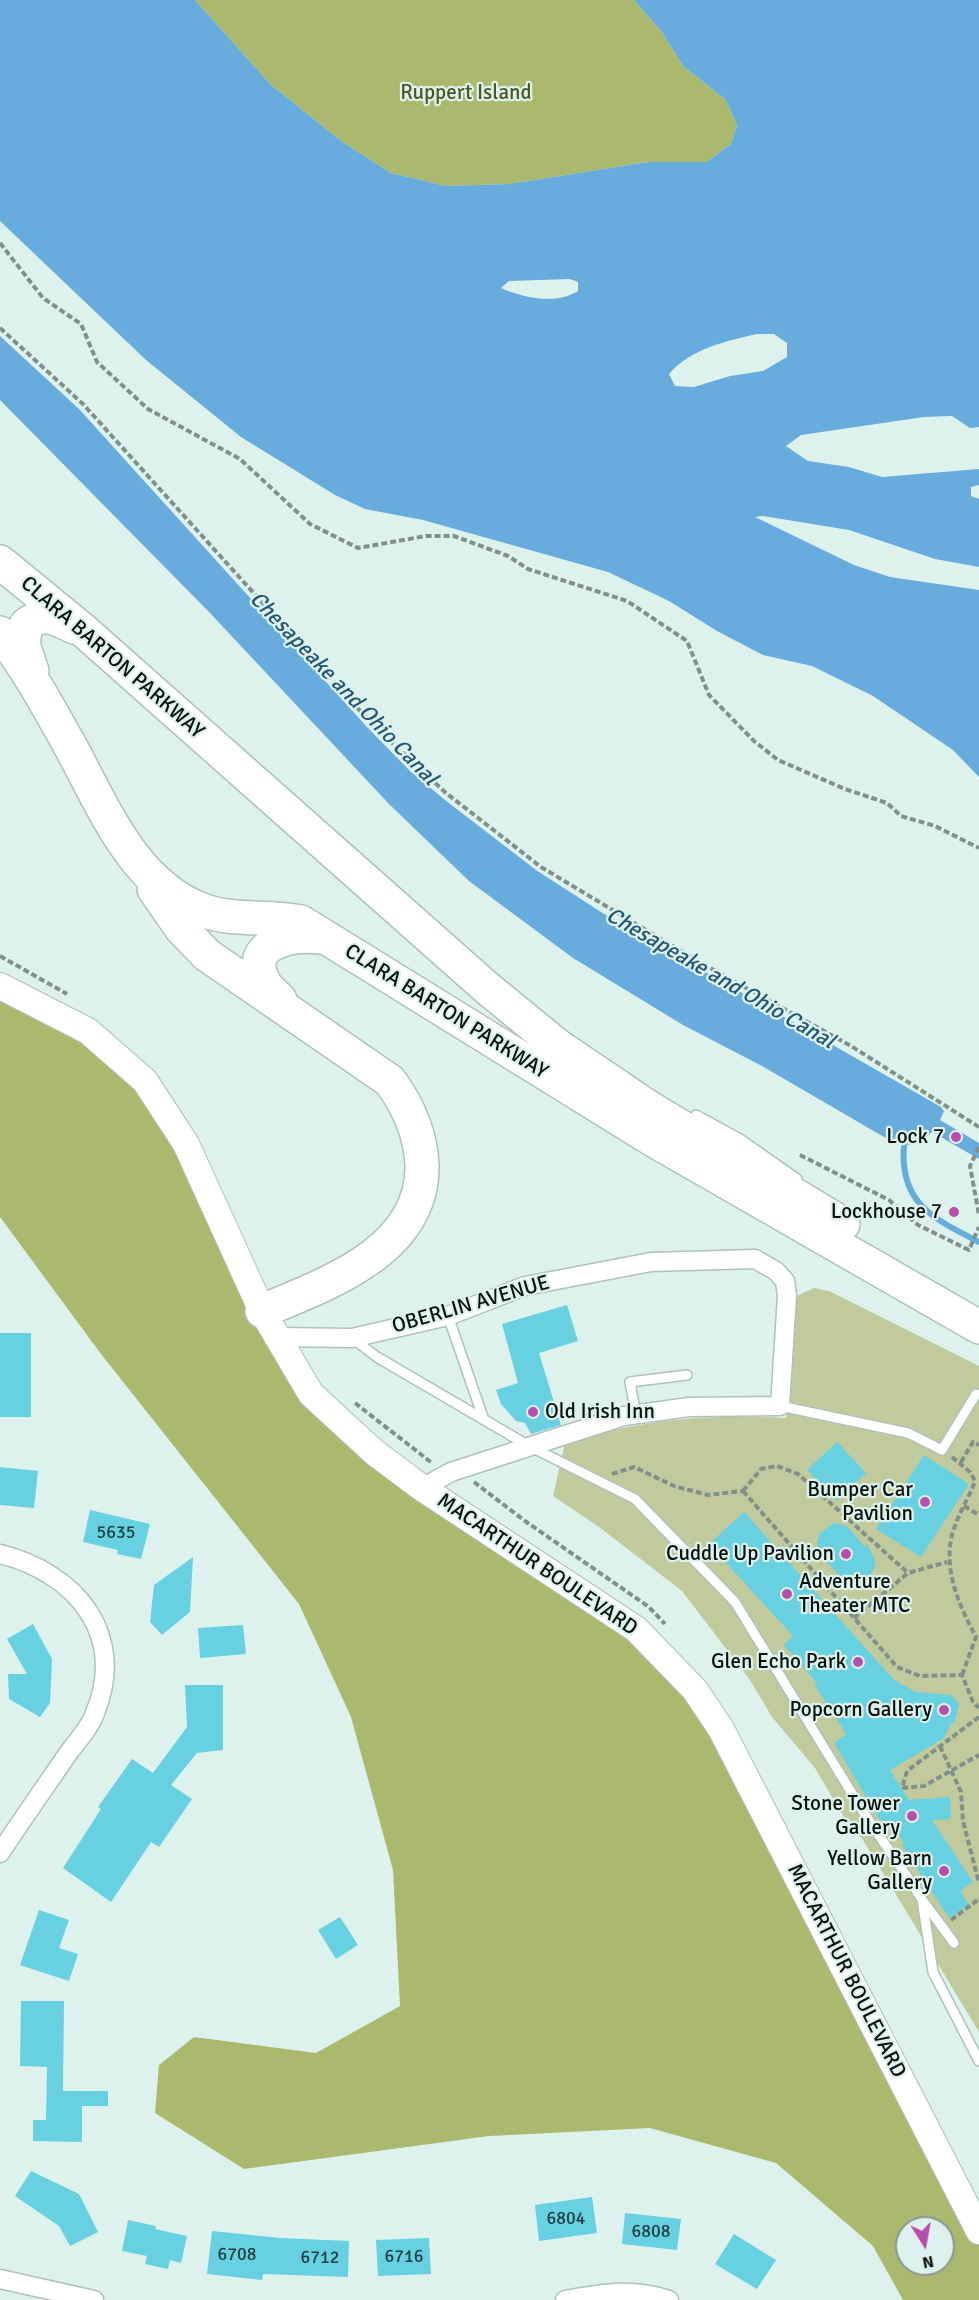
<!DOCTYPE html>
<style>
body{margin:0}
#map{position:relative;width:979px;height:2300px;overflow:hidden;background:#def2ed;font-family:Signika,sans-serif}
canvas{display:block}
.north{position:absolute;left:895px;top:2216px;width:60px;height:60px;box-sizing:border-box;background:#def2ed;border:2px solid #899894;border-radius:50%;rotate:169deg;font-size:16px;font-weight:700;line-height:24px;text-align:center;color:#09100e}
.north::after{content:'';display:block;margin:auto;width:21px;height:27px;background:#b94dac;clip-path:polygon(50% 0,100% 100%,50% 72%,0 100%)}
</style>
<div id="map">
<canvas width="979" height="2300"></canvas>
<div class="north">N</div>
</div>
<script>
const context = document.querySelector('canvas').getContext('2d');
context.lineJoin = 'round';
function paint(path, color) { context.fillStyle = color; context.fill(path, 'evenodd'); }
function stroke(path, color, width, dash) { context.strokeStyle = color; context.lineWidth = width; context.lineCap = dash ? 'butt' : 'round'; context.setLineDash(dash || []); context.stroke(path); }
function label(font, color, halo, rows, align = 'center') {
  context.font = font + ' Signika,sans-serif'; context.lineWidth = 4.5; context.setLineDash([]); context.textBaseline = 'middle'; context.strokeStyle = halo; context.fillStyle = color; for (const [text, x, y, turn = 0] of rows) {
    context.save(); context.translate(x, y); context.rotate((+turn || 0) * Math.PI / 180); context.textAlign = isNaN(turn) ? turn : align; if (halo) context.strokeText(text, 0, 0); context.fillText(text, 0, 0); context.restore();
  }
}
paint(new Path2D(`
 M814,1288L829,1291L979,1366V2032L863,1840L848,1824L815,1768L772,1717L750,1680L682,1591L599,1527L553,1496L565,1443C637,1420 711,1413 786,1418L797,1296Z`), '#c0ca9c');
paint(new Path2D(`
 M195,0H634L661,31L684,67L725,99L737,125L731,144L706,162H648L509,184L446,186L391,173L341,141L270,84Z
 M0,986L145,1081L311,1394L636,1629L695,1690L979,2231V2300H903L873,2246L776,2163L650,2128L489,2136L244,2169L155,2113L159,2065L194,2037L316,2053L400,2006L393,1870L351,1717L299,1604L101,1354L0,1217ZM907,2228H943V2264H907Z`), '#aab96e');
paint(new Path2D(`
 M0,0H195L270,84L341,141L391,173L446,186L509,184L648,162H706L731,144L737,125L725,99L684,67L661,31L634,0H979V427L970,428L952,416L924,417L801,435L786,446L808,461L849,467L882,477L979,469V485L971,487V496L979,499V567L935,559L849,530L763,516L755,517L854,565L890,577L979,590V777L953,750L873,696L812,666L763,655L717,631L669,601L608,572L423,520L365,509L335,495L241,437L146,360L0,221ZM570,279L578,282V291C556,305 524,298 501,288L509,281ZM757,334H774L787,343V357L763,371L730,376L694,387L675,386L669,374C690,349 726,341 757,334Z
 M0,336L79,409L367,727L410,771L445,800L536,870L601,912L941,1107L944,1111L940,1120L979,1143V1159L932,1132C912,1149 907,1147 884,1137L762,1066L683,1025L573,958L469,881L389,804L210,613L0,400Z`), '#67acdd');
stroke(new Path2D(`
 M904,1146C899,1203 934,1219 979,1242`), '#67acdd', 6);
paint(new Path2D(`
 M567,1305L578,1341L539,1353L561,1425L531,1434L525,1423L516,1421L501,1404L496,1390L518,1383L502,1324Z
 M0,1333H31V1417H0Z
 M837,1442L866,1473L837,1501L807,1470Z
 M924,1455L969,1484L921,1557L876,1529Z
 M0,1467L38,1471L34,1508L0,1505Z
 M90,1510L150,1524L141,1559L117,1554L118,1550L83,1542Z
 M744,1512L894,1680L916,1692L951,1695L959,1704L955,1721L950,1725L944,1738L890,1770L909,1800L950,1797L951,1819L932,1820L973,1882L960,1891L969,1905L949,1918L902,1845L904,1843L893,1824L880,1820L834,1743L846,1734L814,1684L817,1683L784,1645L793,1636L709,1544Z
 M834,1523L847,1526L865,1547L867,1544L875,1560V1567L866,1581L859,1583L844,1581L819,1553L817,1542L820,1533Z
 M193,1557L190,1612L162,1635L150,1622L154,1585Z
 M33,1624L52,1659L50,1703L40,1717L9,1699L8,1674H27L7,1639Z
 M243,1625L246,1654L200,1658L198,1628Z
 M185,1685H223V1750L197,1753L171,1785L192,1799L159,1847L151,1842L111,1902L63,1868L101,1809L98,1807L132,1759L153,1773L187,1727Z
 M39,1910L69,1920L59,1948L78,1954L69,1981L20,1965Z
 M340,1917L358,1945L336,1959L318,1930Z
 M21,2001H64L63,2091H108V2106H82V2142L33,2141V2120H46L47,2067L20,2066Z
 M31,2171L79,2194L98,2232L70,2246L59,2226L15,2196Z
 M592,2197L597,2233L539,2241L535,2205Z
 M625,2213L681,2219L677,2250L622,2244Z
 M128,2220L156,2226L155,2229L187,2236L181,2263L170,2260L168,2269L145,2264L147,2256L122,2251Z
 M212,2231L280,2238L349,2241L348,2277L263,2274L262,2280L207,2274Z
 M734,2234L776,2260L757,2289L715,2264Z
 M429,2238L431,2274L378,2276L376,2240Z`), '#67d0e1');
const lane = new Path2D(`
 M696,1115L740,1139L797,1179
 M448,1316L484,1420
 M352,1338L377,1357L529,1446L635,1499L735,1602L864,1813L922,1899L933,1972L979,2061
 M780,1406L908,1433L942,1450L976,1394
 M636,1415L630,1382L687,1375
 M923,1901L954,1943`);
const street = new Path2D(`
 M278,1337L352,1338L448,1316L525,1286L651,1262L755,1259L776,1271L785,1281L787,1296L780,1406L689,1407L624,1416L451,1472L422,1488
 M0,1554C76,1573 127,1634 95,1713C90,1728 76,1742 67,1755C45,1787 22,1820 0,1853
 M0,2279L94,2300
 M565,2300C602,2293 633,2288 669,2300`);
const secondary = new Path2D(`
 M0,986L88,1031L145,1081L186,1144L262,1311L311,1394L374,1452L422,1488L636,1629L695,1690L721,1729L979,2231`);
const highway = new Path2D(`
 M0,562L84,631L487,988L558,1046L648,1107L843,1224
 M0,633C26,666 47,705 68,742C102,803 131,883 202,910C234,922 268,915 301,922L655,1141L979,1327
 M32,671L23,644L26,625C43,610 56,618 74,627
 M154,889L181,928L207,955L390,1081C409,1107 421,1134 422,1166C423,1251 327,1284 262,1311
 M280,1000C275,994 267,989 264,982C243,944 292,933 319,937`);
stroke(lane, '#aec1bc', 12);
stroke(street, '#aec1bc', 21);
stroke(secondary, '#aec1bc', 28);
stroke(highway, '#aec1bc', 36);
stroke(new Path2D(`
 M0,243L43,298L81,324L97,362L148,409L240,459L310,524L358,548L426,536H454L508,556L528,569L627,601L687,641L709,695L754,741L778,760L845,789L887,803L901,816L935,826L979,848
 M0,328L83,404L371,723L446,793L541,867L701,963L851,1046L979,1127
 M0,956L67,994
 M979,1147L970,1166L979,1215
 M800,1155L889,1200L918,1225L969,1250L979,1227
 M355,1403L432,1463
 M952,1457L970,1472L975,1481C969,1498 958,1514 953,1532C942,1568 959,1605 976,1637L962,1675
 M961,1462L973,1442L979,1445
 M612,1474L634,1467L674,1486L708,1495L743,1491
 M474,1482L525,1521L649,1607L665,1624
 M743,1491L897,1667L920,1676L962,1675L973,1702L979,1708
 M743,1491L761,1469L777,1466L798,1474L908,1573
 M964,1506L979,1515
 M854,1618L908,1573L947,1562
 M979,1717L907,1771L902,1788L924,1786L979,1755
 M940,1746L961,1792L963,1821L979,1883
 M951,1920L979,1899`), '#81908c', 4, [6, 3]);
stroke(lane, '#fff', 9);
stroke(street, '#fff', 18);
stroke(secondary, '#fff', 26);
stroke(highway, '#fff', 33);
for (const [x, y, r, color] of [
 [956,1137,6,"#b94dac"],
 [954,1212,6,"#b94dac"],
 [533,1412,6,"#b94dac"],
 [925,1502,6,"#b94dac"],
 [846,1554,6,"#b94dac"],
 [787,1594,6,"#b94dac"],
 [858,1662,6,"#b94dac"],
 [944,1710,6,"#b94dac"],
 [912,1816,6,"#b94dac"],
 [944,1871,6,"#b94dac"]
]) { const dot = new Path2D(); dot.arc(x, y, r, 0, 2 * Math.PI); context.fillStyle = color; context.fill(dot); stroke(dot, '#def2ed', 2); }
label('18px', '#204043', null, [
 ["5635",116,1533],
 ["6804",566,2219],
 ["6808",651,2232],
 ["6708",237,2255],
 ["6716",404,2257],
 ["6712",320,2258]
]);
label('21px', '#4d5620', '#def2ed', [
 ["Ruppert Island",466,93]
]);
label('21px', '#09100e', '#def2ed', [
 ["CLARA BARTON PARKWAY",112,658,41],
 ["CLARA BARTON PARKWAY",446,1012,32],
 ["OBERLIN AVENUE",471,1305,-16],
 ["MACARTHUR BOULEVARD",537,1565,34],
 ["MACARTHUR BOULEVARD",846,1971,63]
]);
label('21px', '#09100e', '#def2ed', [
 ["Lock 7",944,1137],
 ["Lockhouse 7",942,1212],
 ["Old Irish Inn",545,1412,"left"],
 ["Bumper Car",913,1490],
 ["Pavilion",913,1514],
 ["Cuddle Up Pavilion",834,1554],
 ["Adventure",799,1582,"left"],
 ["Theater MTC",799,1606,"left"],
 ["Glen Echo Park",846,1662],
 ["Popcorn Gallery",932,1710],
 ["Stone Tower",900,1804],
 ["Gallery",900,1828],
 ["Yellow Barn",932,1859],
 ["Gallery",932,1883]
], 'right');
label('italic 22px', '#235778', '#def2ed', [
 ["Chesapeake and Ohio Canal",343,689,46],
 ["Chesapeake and Ohio Canal",720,979,30]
]);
</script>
